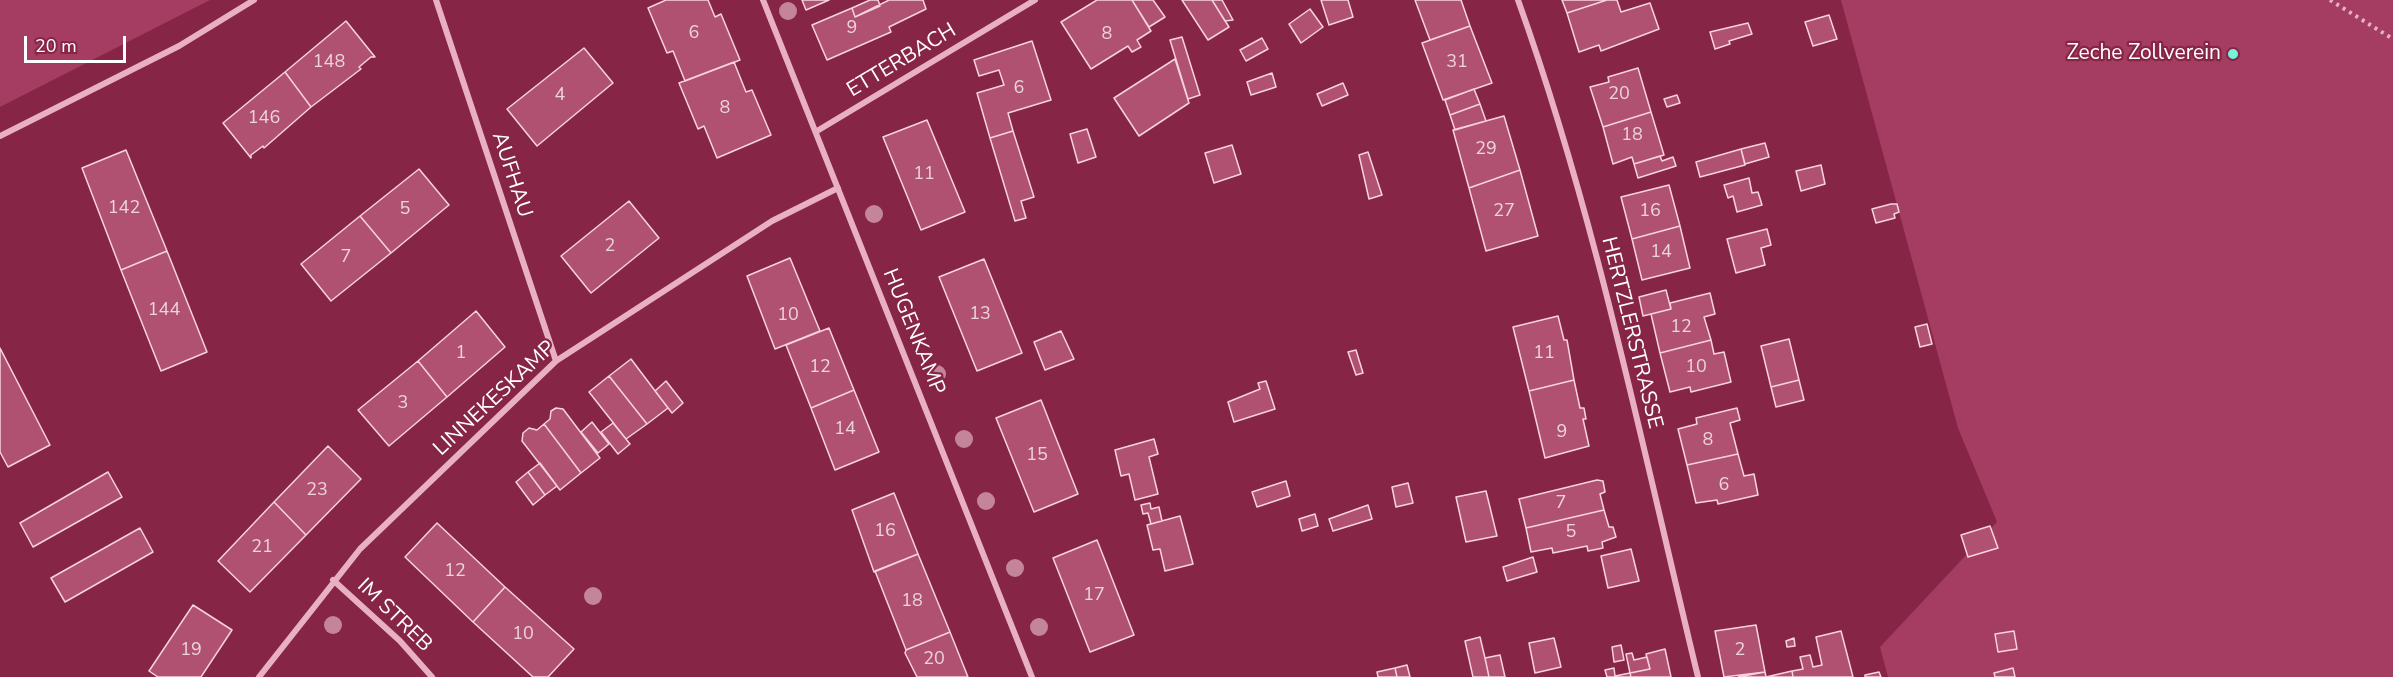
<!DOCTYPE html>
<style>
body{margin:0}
#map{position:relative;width:2393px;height:677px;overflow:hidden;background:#862546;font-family:"Nunito Sans",sans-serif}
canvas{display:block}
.scale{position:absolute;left:24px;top:36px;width:102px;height:27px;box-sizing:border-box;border:3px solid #fff;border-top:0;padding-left:8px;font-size:18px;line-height:21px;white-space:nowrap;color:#fff;-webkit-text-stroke:4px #862546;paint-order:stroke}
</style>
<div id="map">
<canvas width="2393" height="677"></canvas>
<div class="scale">20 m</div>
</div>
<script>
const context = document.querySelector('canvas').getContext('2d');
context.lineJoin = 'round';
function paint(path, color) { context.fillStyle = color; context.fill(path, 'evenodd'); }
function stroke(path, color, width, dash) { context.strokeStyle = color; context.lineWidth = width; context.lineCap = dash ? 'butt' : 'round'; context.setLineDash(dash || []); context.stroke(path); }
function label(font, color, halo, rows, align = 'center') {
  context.font = font + ' "Nunito Sans",sans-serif'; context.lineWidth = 4.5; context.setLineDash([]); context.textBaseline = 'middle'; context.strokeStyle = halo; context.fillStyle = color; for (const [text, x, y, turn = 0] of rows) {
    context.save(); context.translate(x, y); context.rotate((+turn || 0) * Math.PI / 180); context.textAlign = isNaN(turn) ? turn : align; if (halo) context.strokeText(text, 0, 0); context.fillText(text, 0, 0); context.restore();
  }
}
paint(new Path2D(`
 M0,0H210L0,107Z
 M1841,0H2393V677H1888L1880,647L1997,522L1958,428Z`), '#a53c61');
const building = new Path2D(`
 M666,0H708L715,17L721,14L740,60L685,81L673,51L667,53L648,8Z
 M802,0H829L806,10Z
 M870,0H878L880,6L855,17L852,8Z
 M889,0H923L926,9L889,27L891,32L827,60L812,25L852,8L855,17Z
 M1097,0H1132L1151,31L1137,40L1141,47L1132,52L1128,46L1091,69L1061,22Z
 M1132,0H1153L1165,17L1149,27Z
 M1182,0H1212L1229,27L1208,40Z
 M1212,0H1222L1233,20L1225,21Z
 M1321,0H1348L1353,17L1329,25Z
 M1415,0H1461L1470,26L1430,40Z
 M1562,0H1607L1567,13Z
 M1607,0H1617L1621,12L1650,3L1659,29L1601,51L1599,45L1579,52L1567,13Z
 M1310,9L1323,27L1301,43L1289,24Z
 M1829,15L1837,39L1813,46L1805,22Z
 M346,21L375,57H371L359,67L361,69L311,107L285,72Z
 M1748,23L1752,34L1729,41L1730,44L1715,49L1710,32Z
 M1470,26L1492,83L1443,100L1422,43Z
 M1182,37L1200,95L1188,99L1170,40Z
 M1262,38L1268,49L1246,61L1240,50Z
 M1032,41L1051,100L1008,113L1013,131L990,138L977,93L1004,85L999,70L979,76L974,60Z
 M584,48L613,83L537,146L507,109Z
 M1175,59L1189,103L1139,136L1114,98Z
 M734,62L746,92L752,90L771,135L717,158L704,126L698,129L679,83Z
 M1638,68L1651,112L1603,127L1590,87L1609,82L1608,77Z
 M285,72L311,107L264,148L263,146L251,155V158L223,123Z
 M1272,73L1276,87L1251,95L1247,82Z
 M1343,83L1348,95L1322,106L1317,94Z
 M1474,89L1480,104L1450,115L1445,100Z
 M1677,95L1680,103L1667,107L1664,99Z
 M1480,104L1486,121L1455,130L1450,115Z
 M1651,112L1664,155L1634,164L1632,157L1613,164L1603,127Z
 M1504,116L1520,170L1469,188L1453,130Z
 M927,120L965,212L921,230L883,137Z
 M1087,129L1096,157L1078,163L1070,134Z
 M1013,131L1034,197L1021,201L1026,218L1015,221L990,138Z
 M1765,143L1769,157L1745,164L1741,149Z
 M1232,145L1241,174L1214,183L1205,153Z
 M1741,149L1745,165L1700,177L1696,162Z
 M126,150L167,251L121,270L82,168Z
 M1368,152L1382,195L1369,199L1359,155Z
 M1660,156L1662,161L1673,157L1676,166L1638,178L1634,164Z
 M1821,165L1825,184L1801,191L1796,171Z
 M419,169L449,205L391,253L360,216Z
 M1520,170L1538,236L1486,251L1469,188Z
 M1749,178L1752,193L1758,192L1762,205L1737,212L1733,196L1728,198L1724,185Z
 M1669,185L1680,226L1632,239L1621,197Z
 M629,201L659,238L591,293L561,256Z
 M1891,204H1897L1899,212L1894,214L1895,218L1876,223L1872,209Z
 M360,216L391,253L331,301L301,264Z
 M1680,226L1690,268L1642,280L1632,239Z
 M1767,229L1771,245L1761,248L1765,265L1736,273L1727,239Z
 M167,251L207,352L161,371L121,270Z
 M790,258L820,331L775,349L747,276Z
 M984,259L1022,353L977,371L939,277Z
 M1666,290L1671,309L1643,316L1639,297Z
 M1710,293L1715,314L1704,317L1711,340L1660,353L1651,314L1671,309L1670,303Z
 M476,311L505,347L447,397L418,361Z
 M1558,316L1564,340H1567L1574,380L1529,391L1513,327Z
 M1927,324L1932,344L1920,347L1915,327Z
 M829,328L854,390L811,408L786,345Z
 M1061,331L1074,359L1045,370L1034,342Z
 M1789,339L1799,380L1771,387L1761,346Z
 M1711,340L1714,354L1724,352L1731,382L1691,392L1690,387L1670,392L1660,353Z
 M0,348L50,445L8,467L0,452Z
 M1356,350L1363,373L1356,375L1348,352Z
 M631,359L668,408L647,424L609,376Z
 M418,361L447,397L389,446L358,410Z
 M609,376L647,424L626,439L589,392Z
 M1574,380L1580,408H1584L1586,419H1583L1589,446L1545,458L1529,391Z
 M1799,380L1804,400L1776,407L1771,387Z
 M666,381L683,403L672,413L655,391Z
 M1266,381L1275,409L1234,422L1228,402L1260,389L1258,383Z
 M854,390L879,452L835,470L811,408Z
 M1041,400L1078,494L1034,512L996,418Z
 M556,408L563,409L600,458L581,473L544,424L550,419L551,411Z
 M1737,408L1740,420L1730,423L1738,454L1687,465L1678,429L1697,424L1696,418Z
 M592,422L609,444L598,453L581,432Z
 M613,423L630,444L618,454L601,432Z
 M544,424L581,473L560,490L522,441L523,433L529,428L537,430Z
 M1154,439L1158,454L1149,457L1158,494L1135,500L1129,474L1121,476L1115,450Z
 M328,446L361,479L306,535L274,502Z
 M1738,454L1744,476L1754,474L1758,495L1718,504L1717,500L1696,503L1687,465Z
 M540,463L557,486L545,495L528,472Z
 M108,472L122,497L33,547L20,523Z
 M528,472L545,495L533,505L516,482Z
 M1597,480L1603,481L1605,492L1600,494L1604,510L1526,528L1519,499Z
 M1286,481L1290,496L1257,507L1252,492Z
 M1408,483L1413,503L1396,507L1392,487Z
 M1486,491L1497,536L1466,542L1456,497Z
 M894,493L918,554L874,572L852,510Z
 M274,502L306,535L250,592L218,561Z
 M1150,503L1151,509L1159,507L1162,521L1151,524L1148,513L1143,514L1141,505Z
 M1368,505L1372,519L1333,531L1329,519Z
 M1604,510L1609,527H1613L1616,537L1602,542L1603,548L1588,551L1587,546L1553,553L1552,548L1531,552L1526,528Z
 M1315,514L1318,526L1302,531L1299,519Z
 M1180,516L1193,564L1165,571L1160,549L1153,550L1147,525Z
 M437,523L505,587L473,622L405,557Z
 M1990,526L1998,548L1968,557L1961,535Z
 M140,528L153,552L65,602L51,578Z
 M1097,540L1134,635L1090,652L1053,558Z
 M1631,549L1639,581L1608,588L1601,556Z
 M918,554L950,632L906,650L875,571Z
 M1533,557L1537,572L1507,581L1503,567Z
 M505,587L574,649L548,677H533L473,622Z
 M193,605L232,630L201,677H158L149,671Z
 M1756,625L1765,672L1724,677L1715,631Z
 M1841,631L1853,677H1793L1792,671L1803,669L1800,657L1810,655L1813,667L1822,665L1816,637Z
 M2014,631L2017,649L1998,652L1995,634Z
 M950,632L968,677H917L905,653L906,650Z
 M1480,637L1485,658L1489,677H1473L1465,641Z
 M1554,638L1561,667L1535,673L1529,643Z
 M1794,638L1795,646L1787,647L1786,641Z
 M1621,645L1624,660L1614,662L1612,647Z
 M1665,649L1671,677H1631L1630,673L1650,669L1646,654Z
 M1632,653L1634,660L1647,657L1650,669L1630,673L1626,654Z
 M1500,655L1505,677H1489L1485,658Z
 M1407,665L1410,677H1397L1395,668Z
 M1395,668L1397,677H1378L1377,672Z
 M1614,668L1615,676L1630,673L1631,677H1607L1605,670Z
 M2013,668L2015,677H1995L1994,673Z
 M1792,671L1793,677H1738L1765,672L1766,677Z
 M1879,672L1881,677H1865V675Z`);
paint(building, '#b05172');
stroke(building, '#f7d3e0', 1.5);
stroke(new Path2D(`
 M2330,0L2393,39`), '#e9b0c4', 4, [3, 4.5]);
stroke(new Path2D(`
 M436,0L556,361
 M763,0L1032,677
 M1518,0C1597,220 1643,451 1698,677
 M817,131L1035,0
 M0,136L179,46L254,0
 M333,580L400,641L432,677
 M259,677L360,549L556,361L772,221L838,188`), '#e9b0c4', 6);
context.fillStyle = '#c4859b';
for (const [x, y] of [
 [788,11],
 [874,214],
 [937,374],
 [964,439],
 [986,501],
 [1015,568],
 [593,596],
 [333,625],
 [1039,627]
]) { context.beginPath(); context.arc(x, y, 9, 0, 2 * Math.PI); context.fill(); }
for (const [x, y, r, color] of [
 [2233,54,6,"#74f3da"]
]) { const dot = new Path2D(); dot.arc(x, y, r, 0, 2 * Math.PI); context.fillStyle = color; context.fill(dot); stroke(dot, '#862546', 2); }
label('18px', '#ebd4dc', null, [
 ["9",852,29],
 ["6",694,34],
 ["8",1107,35],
 ["148",329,63],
 ["31",1457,63],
 ["6",1019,89],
 ["20",1619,95],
 ["4",560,96],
 ["8",725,109],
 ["146",264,119],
 ["18",1632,136],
 ["29",1486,150],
 ["11",924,175],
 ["142",124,209],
 ["5",405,210],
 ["27",1504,212],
 ["16",1650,212],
 ["2",610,247],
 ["14",1661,253],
 ["7",346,258],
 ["144",164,311],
 ["13",980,315],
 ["10",788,316],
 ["12",1681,328],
 ["1",461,354],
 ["11",1544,354],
 ["12",820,368],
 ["10",1696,368],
 ["3",403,404],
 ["14",845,430],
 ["9",1562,433],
 ["8",1708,441],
 ["15",1037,456],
 ["6",1724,486],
 ["23",317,491],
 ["7",1561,504],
 ["16",885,532],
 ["5",1571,533],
 ["21",262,548],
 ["12",455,572],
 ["17",1094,596],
 ["18",912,602],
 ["10",523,635],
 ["19",191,651],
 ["2",1740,651],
 ["20",934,660]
]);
label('21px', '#fff', '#862546', [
 ["Zeche Zollverein",2221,54]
], 'right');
label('21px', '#fff', '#862546', [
 ["ETTERBACH",902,61,-31],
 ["AUFHAU",511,175,72],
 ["HUGENKAMP",913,332,68],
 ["HERTZLERSTRASSE",1631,333,76],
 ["LINNEKESKAMP",495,399,-43],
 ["IM STREB",394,616,44]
]);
</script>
